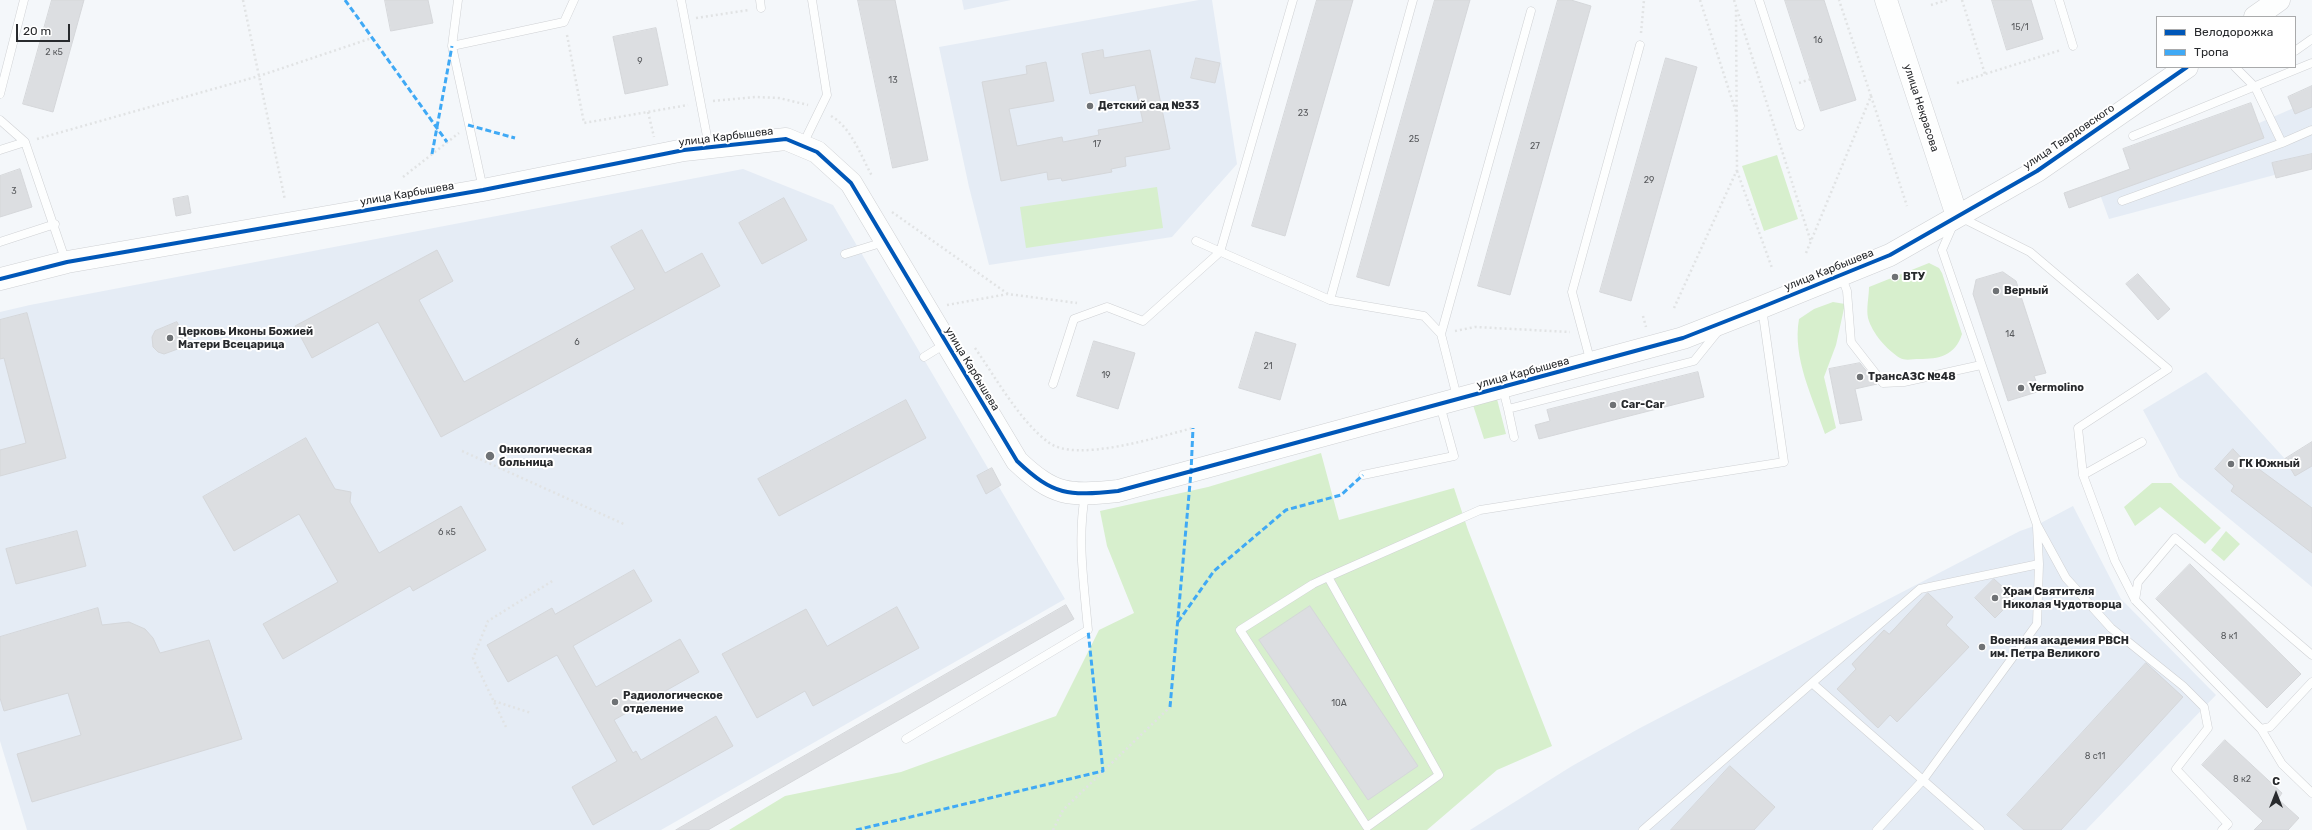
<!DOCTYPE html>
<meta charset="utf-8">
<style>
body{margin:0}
#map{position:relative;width:2312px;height:830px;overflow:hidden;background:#f4f7fa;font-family:Rubik,sans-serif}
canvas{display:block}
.legend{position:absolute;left:2156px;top:16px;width:140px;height:52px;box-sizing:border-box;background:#fff;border:1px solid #a9aaab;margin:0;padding:5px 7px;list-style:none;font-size:12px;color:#282a2d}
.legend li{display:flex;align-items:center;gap:8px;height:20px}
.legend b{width:20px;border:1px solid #a9aaab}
.north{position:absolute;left:2256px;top:774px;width:40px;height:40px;-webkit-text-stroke:3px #fff;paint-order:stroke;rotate:0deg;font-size:11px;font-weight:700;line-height:16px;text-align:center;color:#282a2d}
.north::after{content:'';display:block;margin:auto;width:14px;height:18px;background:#282a2d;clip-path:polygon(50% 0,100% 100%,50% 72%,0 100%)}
.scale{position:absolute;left:16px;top:24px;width:54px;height:18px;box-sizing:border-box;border:2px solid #282a2d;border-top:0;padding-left:5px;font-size:12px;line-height:14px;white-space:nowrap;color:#282a2d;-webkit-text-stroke:3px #fff;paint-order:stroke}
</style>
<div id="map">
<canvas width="2312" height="830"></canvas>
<ul class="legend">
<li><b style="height:5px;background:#0057b8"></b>Велодорожка</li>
<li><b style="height:5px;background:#3fa9f5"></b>Тропа</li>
</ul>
<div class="north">С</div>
<div class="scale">20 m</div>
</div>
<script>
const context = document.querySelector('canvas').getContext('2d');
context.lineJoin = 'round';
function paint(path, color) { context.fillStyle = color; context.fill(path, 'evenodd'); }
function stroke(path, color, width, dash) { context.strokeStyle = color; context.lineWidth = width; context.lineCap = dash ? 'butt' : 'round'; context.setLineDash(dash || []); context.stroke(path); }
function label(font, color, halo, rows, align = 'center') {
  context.font = font + ' Rubik,sans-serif'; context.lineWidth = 4; context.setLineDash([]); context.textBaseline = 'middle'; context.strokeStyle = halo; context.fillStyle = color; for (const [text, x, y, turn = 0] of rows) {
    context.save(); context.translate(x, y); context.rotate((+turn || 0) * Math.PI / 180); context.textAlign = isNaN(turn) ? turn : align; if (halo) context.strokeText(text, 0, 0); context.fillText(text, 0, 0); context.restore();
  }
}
paint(new Path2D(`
 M962,0H1011L964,10Z
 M1199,0H1212L1237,164L1172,237L989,265L969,187L939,47Z
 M2312,100V165L2109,219L2098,189L2250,127Z
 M743,169L833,205L1065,599L661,830H27L0,741V312L30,305Z
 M2206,372L2285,459L2312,443V587L2179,477L2143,410Z
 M2073,506L2121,599L2216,695L2086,830H1470L1572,766L1640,728L2020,531L2037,525Z`), '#e5ecf5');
paint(new Path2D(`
 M1777,155L1798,219L1764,231L1742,166Z
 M1157,187L1163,228L1026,248L1020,207Z
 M1929,263L1939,268L1942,273L1962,334C1955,356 1939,359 1919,359C1913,359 1905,361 1900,358C1887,350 1872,333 1868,318C1866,309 1869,296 1869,287Z
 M1833,302L1845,304L1836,345L1824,377L1836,428L1825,434C1813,398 1792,358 1799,319L1814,309Z
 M1497,399L1506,434L1484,439L1473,405Z
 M1321,453L1339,520L1454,488L1468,530L1552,746L1497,770L1427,830H729L785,796L901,772L1056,716L1099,630L1134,613L1107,546L1100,511L1208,487Z
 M2152,483H2171L2221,528L2205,544L2160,507L2135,526L2124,507Z
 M2226,531L2240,544L2224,561L2211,550Z`), '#d7efcd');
const building = new Path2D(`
 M52,0H84L53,112L23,104Z
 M385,0H428L433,23L391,31Z
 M858,0H895L928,160L893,168Z
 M1317,0H1353L1285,236L1252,226Z
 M1435,0H1470L1389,286L1357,277Z
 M1558,0H1571L1591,6L1510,295L1478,286Z
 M1785,0H1824L1856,100L1821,111Z
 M1992,0H2031L2043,39L2007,50Z
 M656,28L668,85L625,94L613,37Z
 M1103,50L1104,58L1150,50L1170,149L1125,157L1126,166L1111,169L1112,172L1062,181L1061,178L1048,180L1047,172L1001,181L982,82L1027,74L1026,66L1046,62L1054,101L1009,109L1017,146L1062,137L1063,142L1099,135L1098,130L1143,122L1135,85L1090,94L1082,54Z
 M1196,58L1220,63L1215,83L1191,78Z
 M1666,58L1697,67L1631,301L1600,292Z
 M2312,86V107L2295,114L2288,97Z
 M2251,103L2264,138L2069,208L2064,193L2130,169L2123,149Z
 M2312,154V169L2276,178L2272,163Z
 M20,169L32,207L0,217V176Z
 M188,196L191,213L176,216L173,199Z
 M784,198L807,240L762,264L739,223Z
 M642,230L665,273L702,253L720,286L441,437L378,322L312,358L295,326L437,250L453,281L419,300L464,382L635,289L611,247Z
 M2003,272L2016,281L2046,373L2034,376L2040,391L2008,401L1973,294L1976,280Z
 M2138,274L2170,309L2158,320L2126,284Z
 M27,313L66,458L0,476V450L26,443L4,358L0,359V320Z
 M177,322L179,326H183L189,332L186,346L164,354L158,352L153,347L152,337L155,331Z
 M1256,332L1296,344L1280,400L1239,388Z
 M1094,341L1135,353L1118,409L1077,396Z
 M1860,363L1877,384L1855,389L1862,420L1840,424L1829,369Z
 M1698,372L1704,397L1539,439L1535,425L1550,421L1547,410Z
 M906,400L926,438L779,516L758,479Z
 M306,438L335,489L351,492L350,502L379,553L461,506L486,550L413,591L410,586L283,659L263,624L338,582L299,514L234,551L203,497Z
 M2312,442V466L2295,476L2285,459Z
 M2233,449L2250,467L2252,464L2312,508V553L2231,491L2234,486L2215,469Z
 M992,468L1001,485L986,494L977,476Z
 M77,531L86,566L16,584L6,549Z
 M2190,564L2301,674L2267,708L2156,599Z
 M634,570L652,601L573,646L596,687L680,639L699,672L614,720L633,753L636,751L641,760L716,716L733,746L593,825L572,787L617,761L557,655L508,682L487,645L552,608L555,614Z
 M1994,579L2015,598L1995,618L1975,598Z
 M1928,593L1953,617L1946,625L1969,647L1897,722L1890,715L1878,728L1837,689L1856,669L1852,664L1884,630L1889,634Z
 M1066,605L1074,619L708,830H676Z
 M1310,606L1418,766L1368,800L1259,640Z
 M897,607L919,648L813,706L805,691L757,718L722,654L806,609L827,646Z
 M98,608L102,625L129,622L145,629L153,638L160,653L209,640L242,739L32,802L17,754L81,735L68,693L4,711L0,698V637Z
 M2146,663L2183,697L2061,830H2024L2007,815Z
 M2225,740L2282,793L2278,799L2299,818L2288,830H2254L2263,821L2202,765Z
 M1730,766L1775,807L1754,830H1671Z`);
paint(building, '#dcdee1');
stroke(building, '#d5d7da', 1);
const lane = new Path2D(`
 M458,0L452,46L483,189
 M681,0L709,147
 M760,0L761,8
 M1759,0L1800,126
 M2059,0L2073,46
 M452,46L564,22L574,0
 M2295,51L2312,39
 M0,94L24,0
 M0,120L25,142L66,262
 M2133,136L2312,63
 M2282,143L2312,130
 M803,144L827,95L812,0
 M0,150L25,142
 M2122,201L2282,143L2255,87L2235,67
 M1960,217L2030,252L2168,369L2078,428L2083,475L2115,561L2135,600L2261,729L2282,764L2312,793
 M1953,225L1942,250L2037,525L2066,578L2111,628L2183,686L2204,707L2208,728L2176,769L2228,824L2222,830
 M1196,241L1330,300L1424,316L1441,334
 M0,242L55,224
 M845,254L884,242
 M1841,275L1847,291L1851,342L1883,383L1904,382L1981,365
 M1330,300L1413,0
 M924,357L945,344
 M1591,363L1572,292L1640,45
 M1053,384L1074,319L1107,307L1143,321L1220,252L1293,0
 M1503,389L1508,409L1694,361L1719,330
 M1457,397L1441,334L1531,11
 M1508,409L1514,437
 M1363,475L1454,456L1440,405
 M2083,475L2142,442
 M1328,577L1439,775L1367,827L1240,630L1313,584L1328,577L1480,510L1784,462L1762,308
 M2135,600L2138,582L2175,538L2312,655
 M1812,683L1980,830
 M2261,729L2270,727L2312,682
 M906,739L1088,630C1084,584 1077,540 1085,495
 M1643,830L1920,589L2039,564L2037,527
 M1877,830L1923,780L2037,624L2039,564`);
const secondary = new Path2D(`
 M1886,0L1957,216
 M2255,17L2279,0
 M0,279L67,262L483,190L684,150L786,139L817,152L851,183L1017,461C1054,496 1068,496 1118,491L1683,338L1762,307L1890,255L2037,171L2187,67`);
stroke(lane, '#cfd1d4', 9);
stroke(secondary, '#cfd1d4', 23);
stroke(new Path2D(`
 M243,0L285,200
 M1700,0L1736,112
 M1734,0L1811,242
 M1962,0L1985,74
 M1931,5L1947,0
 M696,18L749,10
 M1641,33L1644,0
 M567,35L584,123L688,105
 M1799,83L1811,79
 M1957,83L2061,50
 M1871,96L1907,206
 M713,101L755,97L779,98L808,105
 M648,112L654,137
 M831,116C851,127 861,156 872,176
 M37,139L259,76L372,38
 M1737,171L1772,268
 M403,177L459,133
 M892,212L1008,294
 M1806,253L1871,96L1839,0
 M947,305L1008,294L1077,303
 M1674,308L1737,170L1736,9
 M1643,316L1646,327
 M1455,331L1475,327L1570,332
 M975,348C996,378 1019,420 1048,442C1075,464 1161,436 1193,428
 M462,451L626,525
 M494,701L531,713
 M506,727L473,658L488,621L554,580
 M1053,830L1063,810L1170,707`), '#e1e3e4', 2.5, [2, 3]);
stroke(lane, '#fdfefe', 8);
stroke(secondary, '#fdfefe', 22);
stroke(new Path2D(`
 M345,0L447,142
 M468,125L515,138
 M432,154L452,46
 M1178,622L1214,571L1286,510L1341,495L1363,475
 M1170,707L1191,472L1193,428
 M856,830L1103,771L1088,630`), '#3fa9f5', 3, [6, 3]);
stroke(new Path2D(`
 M0,279L67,262L483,190L684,150L786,139L817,152L851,183L1017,461C1054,496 1068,496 1118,491L1683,338L1762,307L1890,255L2037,171L2187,67`), '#0057b8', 4);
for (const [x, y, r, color] of [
 [1090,106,4,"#6f7275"],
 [1895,277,4,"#6f7275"],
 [1996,291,4,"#6f7275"],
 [170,338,4,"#6f7275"],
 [1860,377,4,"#6f7275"],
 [2021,388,4,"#6f7275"],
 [1613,405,4,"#6f7275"],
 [490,456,5,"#6f7275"],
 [2231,464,4,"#6f7275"],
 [1995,598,4,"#6f7275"],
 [1982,647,4,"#6f7275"],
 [615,702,4,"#6f7275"]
]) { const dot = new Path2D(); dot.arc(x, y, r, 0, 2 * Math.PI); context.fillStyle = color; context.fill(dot); stroke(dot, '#fff', 1.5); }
label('9px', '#57595c', null, [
 ["15/1",2020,27],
 ["16",1818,40],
 ["2 к5",54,52],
 ["9",640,61],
 ["13",893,80],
 ["23",1303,113],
 ["25",1414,139],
 ["17",1097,144],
 ["27",1535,146],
 ["29",1649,180],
 ["3",14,191],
 ["14",2010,334],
 ["6",577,342],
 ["21",1268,366],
 ["19",1106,375],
 ["6 к5",447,532],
 ["8 к1",2229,636],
 ["10А",1339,703],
 ["8 с11",2095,756],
 ["8 к2",2242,779]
]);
label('bold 11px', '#282a2d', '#fff', [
 ["Детский сад №33",1098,106],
 ["ВТУ",1903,277],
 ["Верный",2004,291],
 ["Церковь Иконы Божией",178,332],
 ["Матери Всецарица",178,345],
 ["ТрансАЗС №48",1868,377],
 ["Yermolino",2029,388],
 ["Car-Car",1621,405],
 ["Онкологическая",499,450],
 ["больница",499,463],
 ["ГК Южный",2239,464],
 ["Храм Святителя",2003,592],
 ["Николая Чудотворца",2003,605],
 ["Военная академия РВСН",1990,641],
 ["им. Петра Великого",1990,654],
 ["Радиологическое",623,696],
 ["отделение",623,709]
], 'left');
label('11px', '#282a2d', '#fff', [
 ["улица Некрасова",1921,108,72],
 ["улица Карбышева",726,137,-7],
 ["улица Твардовского",2069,137,-34],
 ["улица Карбышева",407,194,-10],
 ["улица Карбышева",1829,270,-22],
 ["улица Карбышева",972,369,59],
 ["улица Карбышева",1523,373,-15]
]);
</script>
